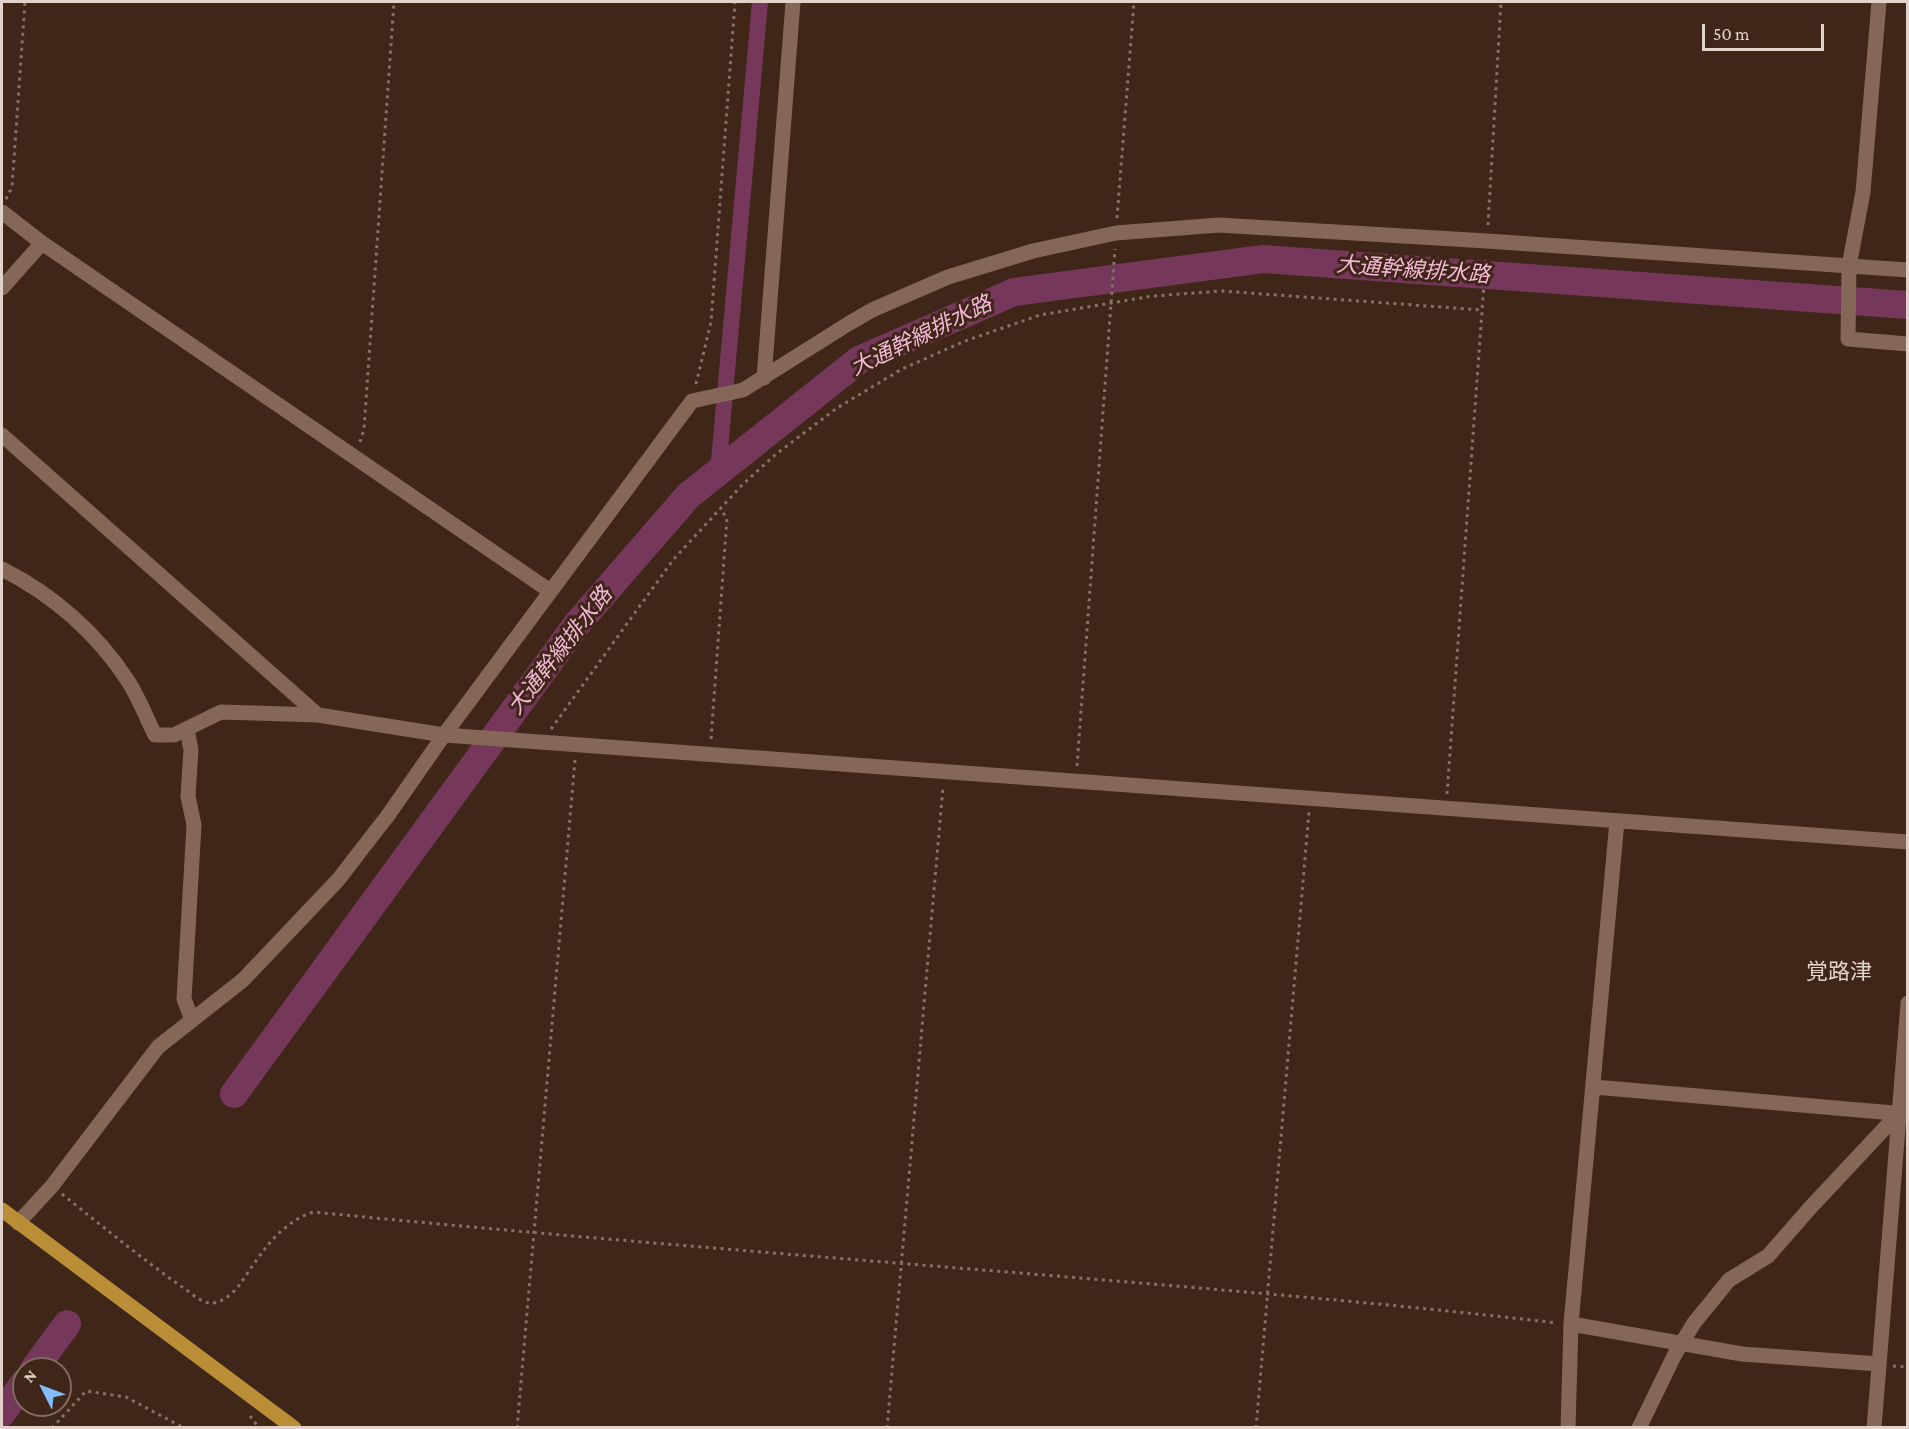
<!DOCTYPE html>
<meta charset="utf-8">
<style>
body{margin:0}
#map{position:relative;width:1909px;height:1429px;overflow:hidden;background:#3f2618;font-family:"Crimson Pro",serif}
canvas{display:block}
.frame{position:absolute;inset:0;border:3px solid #e3d2c9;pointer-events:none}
.north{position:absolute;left:12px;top:1357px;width:60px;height:60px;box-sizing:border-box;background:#3f2618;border:2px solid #816b5f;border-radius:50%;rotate:312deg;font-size:16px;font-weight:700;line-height:24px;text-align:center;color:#e3d2c9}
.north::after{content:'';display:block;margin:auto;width:21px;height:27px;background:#82bcfa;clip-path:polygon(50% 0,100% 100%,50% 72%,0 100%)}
.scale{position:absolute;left:1702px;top:24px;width:122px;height:27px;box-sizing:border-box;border:3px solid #e3d2c9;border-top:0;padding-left:8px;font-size:18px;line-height:21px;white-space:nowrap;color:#e3d2c9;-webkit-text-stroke:4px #3f2618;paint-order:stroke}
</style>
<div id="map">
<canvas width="1909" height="1429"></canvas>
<div class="frame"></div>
<div class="north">N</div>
<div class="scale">50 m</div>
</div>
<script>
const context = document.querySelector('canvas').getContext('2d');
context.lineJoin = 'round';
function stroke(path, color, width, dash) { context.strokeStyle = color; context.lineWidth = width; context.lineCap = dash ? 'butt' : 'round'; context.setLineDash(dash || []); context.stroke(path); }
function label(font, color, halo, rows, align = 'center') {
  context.font = font + ' "Crimson Pro","Noto Sans JP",serif'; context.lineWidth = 6; context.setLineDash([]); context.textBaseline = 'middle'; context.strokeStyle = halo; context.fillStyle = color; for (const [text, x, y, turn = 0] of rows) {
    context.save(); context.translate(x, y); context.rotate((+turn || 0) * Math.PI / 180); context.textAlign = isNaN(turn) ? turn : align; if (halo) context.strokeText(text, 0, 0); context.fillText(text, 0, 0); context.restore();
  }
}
stroke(new Path2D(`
 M718,472L760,2`), '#75375a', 16);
stroke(new Path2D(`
 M234,1094L577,624L688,496L859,360L1014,292L1263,259L1908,305
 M34,1369L67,1324
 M2,1413L24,1383`), '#75375a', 28);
stroke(new Path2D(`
 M6,199L12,187L25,2
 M1117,218L1134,2
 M1488,225L1501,2
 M696,384L711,322L735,2
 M360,442L364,429L394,2
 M551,729L673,560L742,485L775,455L837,408L902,369L965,341L1040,315L1153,296L1222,291L1482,310
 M711,739L727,518L720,509
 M1077,766L1115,249
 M1447,794L1486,256
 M62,1194C102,1226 141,1258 182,1287C190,1292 200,1302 210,1303C221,1304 234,1293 240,1284C261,1254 277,1225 313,1212C548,1235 784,1254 1020,1273C1199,1288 1378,1302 1557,1323
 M1893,1366L1908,1367
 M250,1416L259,1428
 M52,1428L86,1391L126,1397L184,1428
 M517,1428L575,760
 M887,1428L943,787
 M1256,1428L1309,812`), '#877166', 3, [3, 4.5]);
stroke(new Path2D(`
 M1879,2L1863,192L1849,266L1848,339L1908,344
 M2,212L42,243L550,591
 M2,288L42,243
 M764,378L793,2
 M2,435L318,715
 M2,569C52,594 97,633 128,681C139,698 146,717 155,735H174L221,712L318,715L444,735L1908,842
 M187,729L191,750L188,796L194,825L184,999L192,1020
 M1594,1087L1905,1114
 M18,1223L52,1186L158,1047L243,980L338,880L389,814L444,735L692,401L743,390L848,324L872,310L948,277L1033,251L1116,233L1219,225L1487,241L1908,270
 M1571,1324L1742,1354L1879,1364
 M1568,1428L1571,1324L1617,821
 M1639,1428L1675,1354L1694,1323L1729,1280L1768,1256L1810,1208L1898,1114
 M1874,1428L1908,1003`), '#846756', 15);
stroke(new Path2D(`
 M2,1210L294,1428`), '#ba8e37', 15);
label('italic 22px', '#f4b9d7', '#3f2618', [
 ["大通幹線排水路",1413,270,4],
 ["大通幹線排水路",921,336,-26],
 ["大通幹線排水路",560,651,-52]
]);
label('22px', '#e3d2c9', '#3f2618', [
 ["覚路津",1839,972]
]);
</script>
